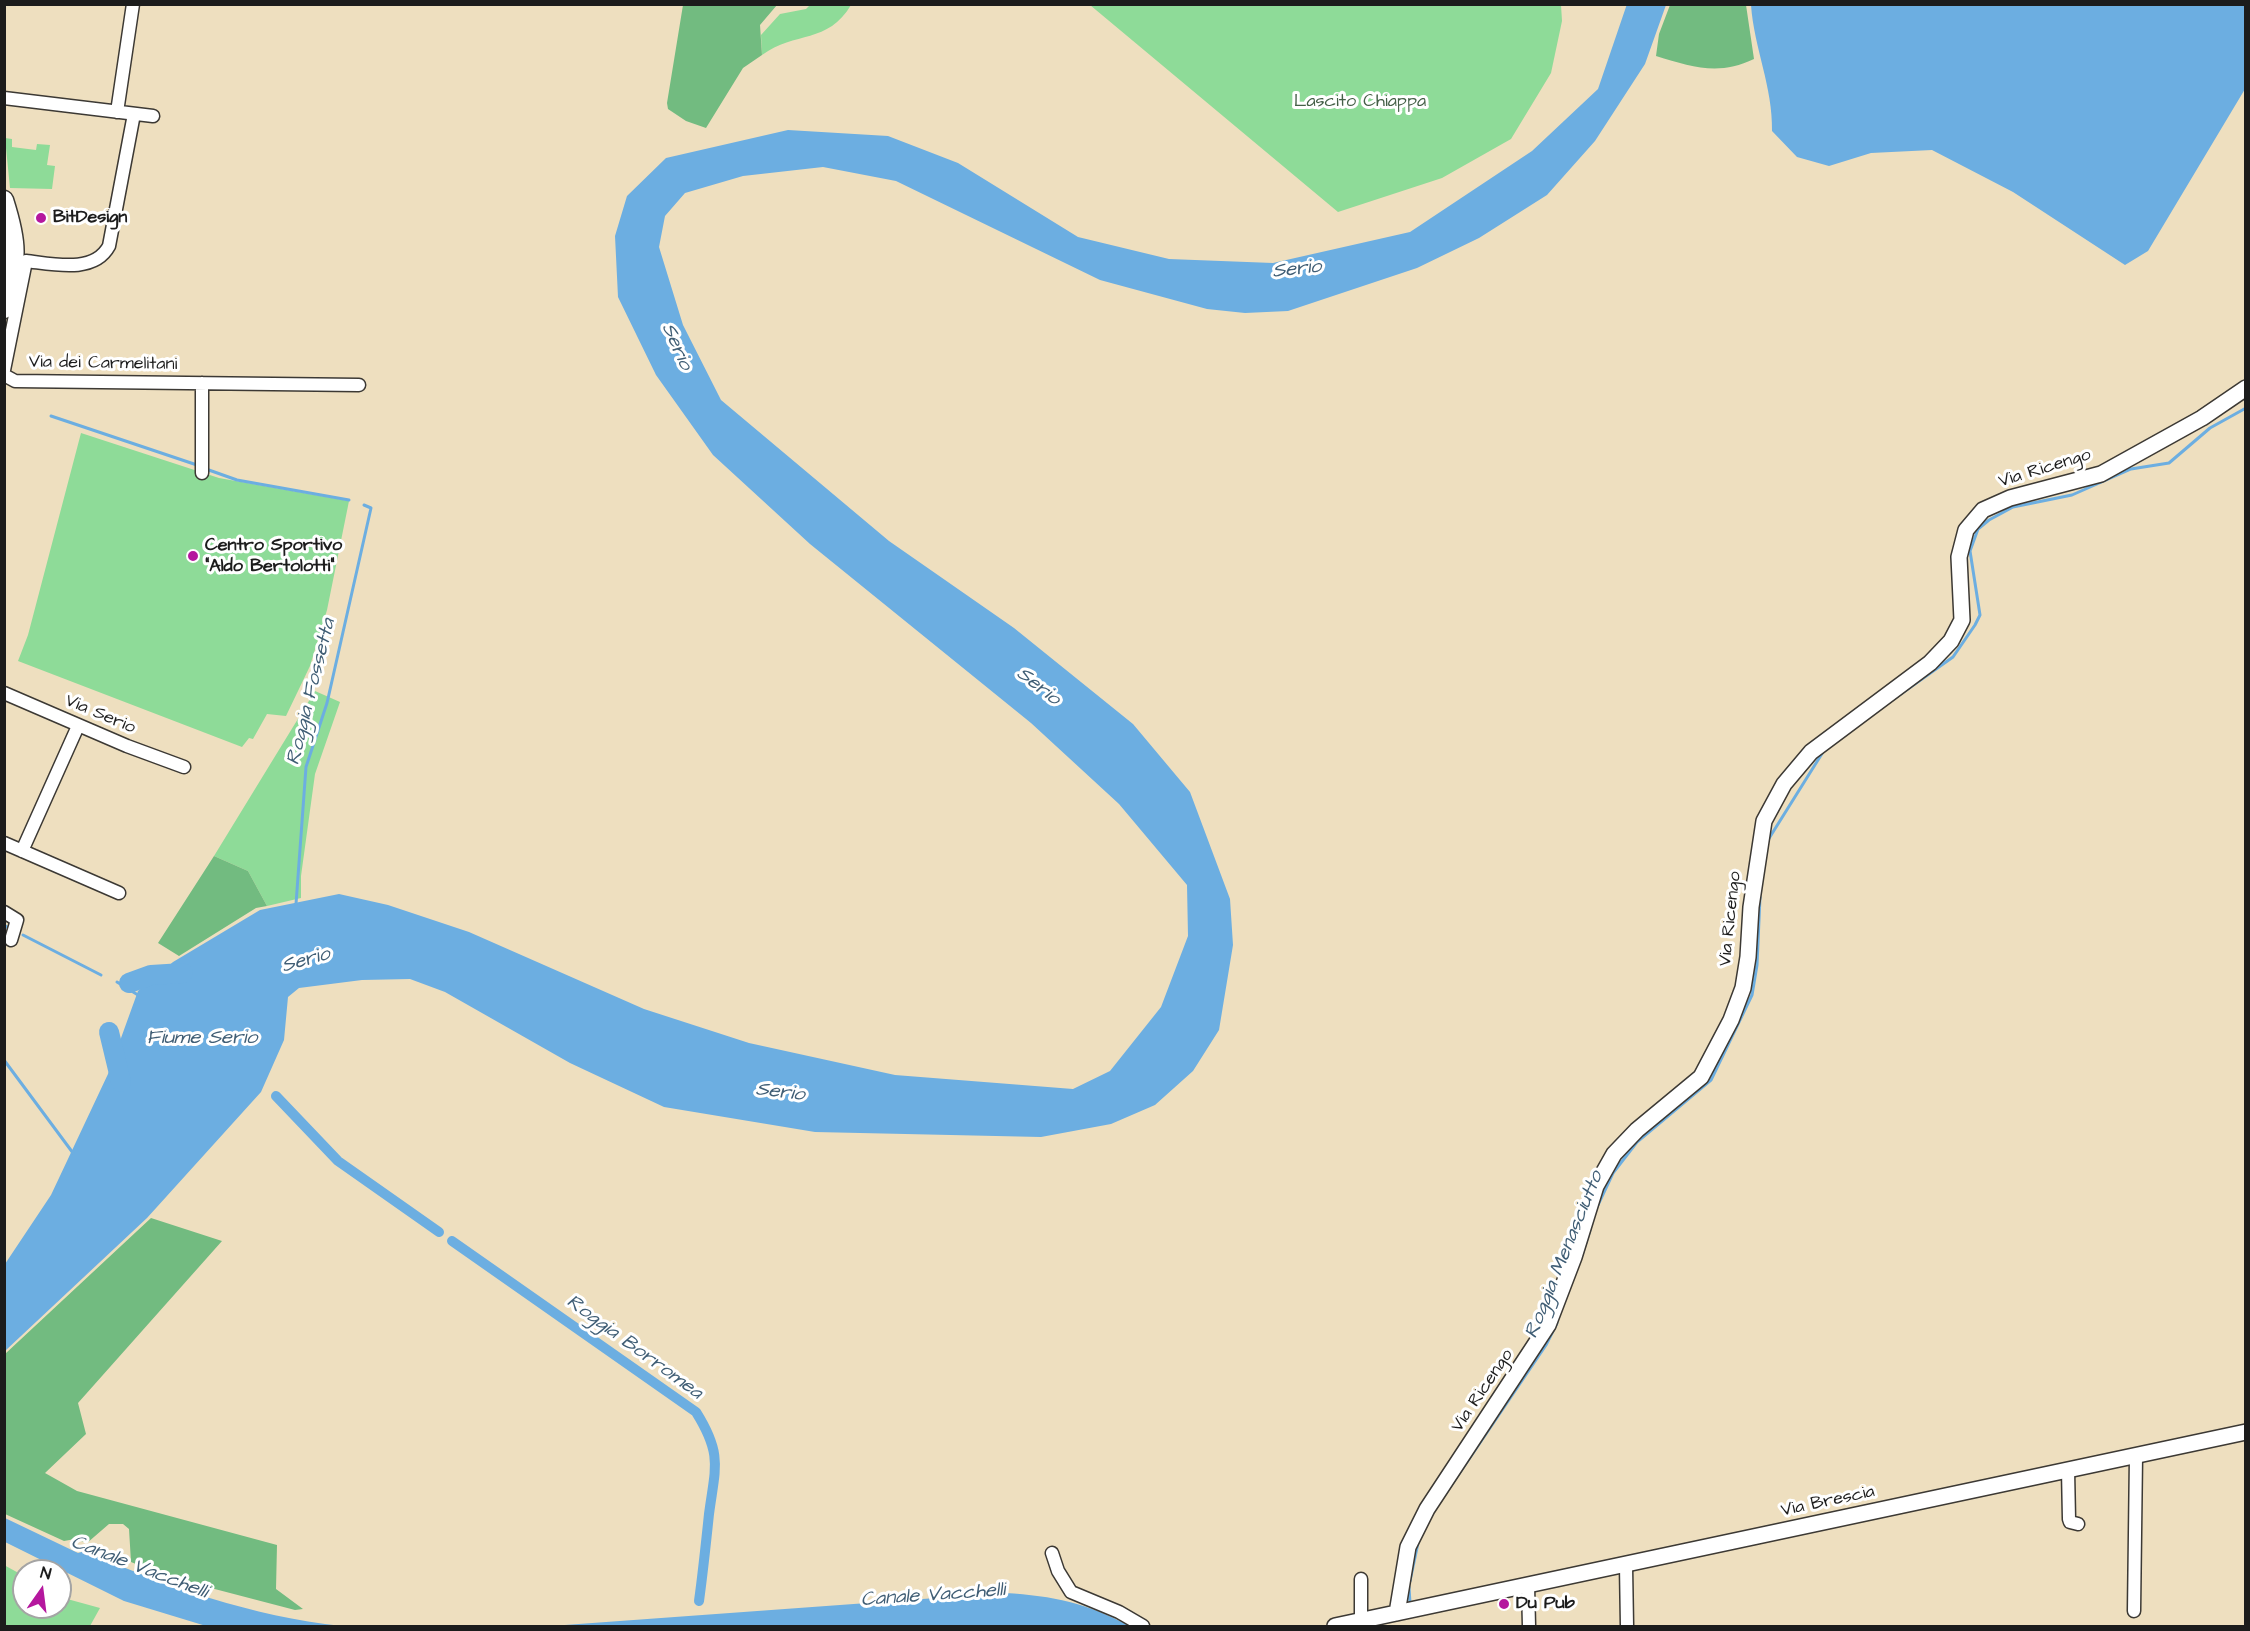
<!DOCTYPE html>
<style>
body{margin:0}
#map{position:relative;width:2250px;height:1631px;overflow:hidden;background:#eedfbf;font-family:"Architects Daughter",sans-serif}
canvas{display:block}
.frame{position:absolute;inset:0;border:6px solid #1c1c1c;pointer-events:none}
.north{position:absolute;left:12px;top:1559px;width:60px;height:60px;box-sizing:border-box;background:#fff;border:2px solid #a4a4a4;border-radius:50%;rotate:14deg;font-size:16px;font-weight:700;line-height:24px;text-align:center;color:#1c1c1c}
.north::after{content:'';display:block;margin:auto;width:21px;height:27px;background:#b5179e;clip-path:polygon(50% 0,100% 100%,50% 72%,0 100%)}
</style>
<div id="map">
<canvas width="2250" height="1631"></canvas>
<div class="frame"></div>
<div class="north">N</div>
</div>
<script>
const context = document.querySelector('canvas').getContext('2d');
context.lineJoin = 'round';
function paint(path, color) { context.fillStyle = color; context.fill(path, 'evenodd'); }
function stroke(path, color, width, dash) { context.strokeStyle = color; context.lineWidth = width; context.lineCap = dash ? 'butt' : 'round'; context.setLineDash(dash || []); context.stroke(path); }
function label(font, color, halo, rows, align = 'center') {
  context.font = font + ' "Architects Daughter",sans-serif'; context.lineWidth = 6; context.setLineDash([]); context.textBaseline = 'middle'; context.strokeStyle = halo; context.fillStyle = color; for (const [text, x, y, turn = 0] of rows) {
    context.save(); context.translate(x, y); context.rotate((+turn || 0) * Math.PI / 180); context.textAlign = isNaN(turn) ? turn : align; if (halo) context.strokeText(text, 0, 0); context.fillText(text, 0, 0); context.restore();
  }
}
paint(new Path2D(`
 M810,5H851C828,44 795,31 762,55L761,35L780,14L806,9Z
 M1561,5L1562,21L1551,73L1511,139L1442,178L1338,212L1090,5Z
 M5,138L12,139V147L36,150L37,144L50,145L47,165L55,166L52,189L10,188Z
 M81,433L219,478L349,501L327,610L310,666L286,716L267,714L253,739L249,738L242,747L18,661L28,635Z
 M315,691L340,702L315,774L301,876V898L267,906L248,871L214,856Z
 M4,1565L24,1576V1607H60V1597L100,1608L90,1626H5Z`), '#8edb98');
paint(new Path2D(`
 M683,5H777L760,25L762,55L743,68L706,128L686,121L668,109L667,103Z
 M1670,5H1746L1754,59C1719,76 1692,67 1656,56L1659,34Z
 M214,856L248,871L267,906L256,908L179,956L158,943Z
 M151,1218L222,1241L78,1403L86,1434L45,1473L77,1491L277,1545L276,1589L303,1609L295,1610L165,1576L131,1562L129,1529L123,1524H109L87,1543L75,1539L64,1541L5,1514V1354Z`), '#72bb80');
paint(new Path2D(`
 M1627,4L1666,5L1645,64L1595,141L1547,195L1479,238L1417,268L1288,311L1245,313L1207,309L1100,280L896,181L823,167L743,176L685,193L665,216L659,247L683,325L721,400L889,541L1014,628L1133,724L1190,792L1230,899L1233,945L1219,1030L1193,1071L1155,1105L1111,1124L1041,1137L815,1132L664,1107L570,1063L445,992L410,979L362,980L299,988L288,997L284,1040L261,1092L147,1218L5,1351V1264L51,1195L108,1074L138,991L173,962L260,910L339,894L388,905L469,932L644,1009L749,1043L895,1075L1073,1089L1110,1071L1161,1007L1188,936L1187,885L1119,804L1031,723L810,544L713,455L656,375L618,297L615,236L627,196L666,158L788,130L888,136L958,163L1078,237L1169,259L1273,263L1410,232L1532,151L1598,89Z
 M1751,5H2245V89L2148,251L2125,265L2013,192L1932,150L1871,153L1829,166L1797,157L1772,131C1773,87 1754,48 1751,5Z
 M5,1518L78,1553L85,1551C168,1587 251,1616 342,1626H206L124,1601L5,1542Z
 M1005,1593C1054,1596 1087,1603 1129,1626H551Z`), '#6caee1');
stroke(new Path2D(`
 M51,416L197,465
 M206,469L237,480L349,500
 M1888,703L1953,657L1975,625L1980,615L1970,551L1978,529L1989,520L2013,507L2072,495L2131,469L2169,463L2210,428L2246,408
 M1768,840L1823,752
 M296,904L306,767L327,703L371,508L364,505
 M4,925L7,927
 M23,935L101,975
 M117,982L138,995
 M4,1060L73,1153
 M1597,1207L1613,1173L1637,1142L1711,1080L1752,995L1757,965L1760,897
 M1581,1258L1590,1230
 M1444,1496L1546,1345L1557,1323
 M1410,1581L1418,1543
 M1409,1587L1410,1603`), '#6caee1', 3);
stroke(new Path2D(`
 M276,1096L338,1161L439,1232
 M452,1241L696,1412C723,1455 715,1468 709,1514C706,1543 703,1572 699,1601`), '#6caee1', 10);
stroke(new Path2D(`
 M129,983L151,975L183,973
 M109,1032L121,1082`), '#6caee1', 20);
const minor = new Path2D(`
 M4,98L153,116
 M117,112L133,4
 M4,370L26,261C53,264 94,274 109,246L134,114
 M4,375L15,381L359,385
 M202,383V473
 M4,693L127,746L184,767
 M4,843L119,893
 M22,851L78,726
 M4,912L17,920L11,940
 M2068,1470L2069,1519L2070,1522L2078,1524
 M1052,1553L1058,1571L1071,1592L1119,1612L1143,1626
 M1626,1566L1627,1626
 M1361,1579V1621
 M1528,1586L1529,1626
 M2134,1611L2136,1456`);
const tertiary = new Path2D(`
 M1397,1613L1408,1547L1427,1509L1548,1325L1574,1257L1596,1186L1614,1154L1637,1130L1701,1077L1731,1020L1743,988L1748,957L1751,907L1764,821L1784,784L1811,752L1930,663L1951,641L1962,620L1959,557L1966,530L1983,510L2010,498L2101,474L2202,418L2246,388
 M1335,1626L2246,1432`);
const secondary = new Path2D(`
 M4,200C20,250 16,259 4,309`);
stroke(minor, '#3c3934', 15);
stroke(tertiary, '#3c3934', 18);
stroke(secondary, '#3c3934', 21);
stroke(minor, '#fff', 12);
stroke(tertiary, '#fff', 15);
stroke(secondary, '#fff', 18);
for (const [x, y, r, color] of [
 [41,218,6,"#b5179e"],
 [193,556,6,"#b5179e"],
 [1504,1604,6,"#b5179e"]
]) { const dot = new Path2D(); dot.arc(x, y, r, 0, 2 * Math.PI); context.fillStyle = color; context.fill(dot); stroke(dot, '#fff', 2); }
label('18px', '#445f47', '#fff', [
 ["Lascito Chiappa",1360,102]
]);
label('bold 18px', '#1c1c1c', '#fff', [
 ["BitDesign",53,218],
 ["Centro Sportivo",205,546],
 ["\"Aldo Bertolotti\"",205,567],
 ["Du Pub",1516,1604]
], 'left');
label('18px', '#1c1c1c', '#fff', [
 ["Via dei Carmelitani",103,364,1],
 ["Via Ricengo",2045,469,-17],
 ["Via Serio",100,715,23],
 ["Via Ricengo",1731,919,-84],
 ["Via Ricengo",1483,1391,-56],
 ["Via Brescia",1828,1502,-12]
]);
label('italic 20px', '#405e75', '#fff', [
 ["Serio",1297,270,-6],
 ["Serio",676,347,66],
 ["Serio",1038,687,38],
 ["Roggia Fossetta",312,692,-76],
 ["Serio",306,961,-16],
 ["Fiume Serio",202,1039],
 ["Serio",780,1093,7],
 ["Roggia Menasciutto",1565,1255,-68],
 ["Roggia Borromea",634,1348,36],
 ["Canale Vacchelli",139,1568,21],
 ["Canale Vacchelli",933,1596,-4]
]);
</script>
